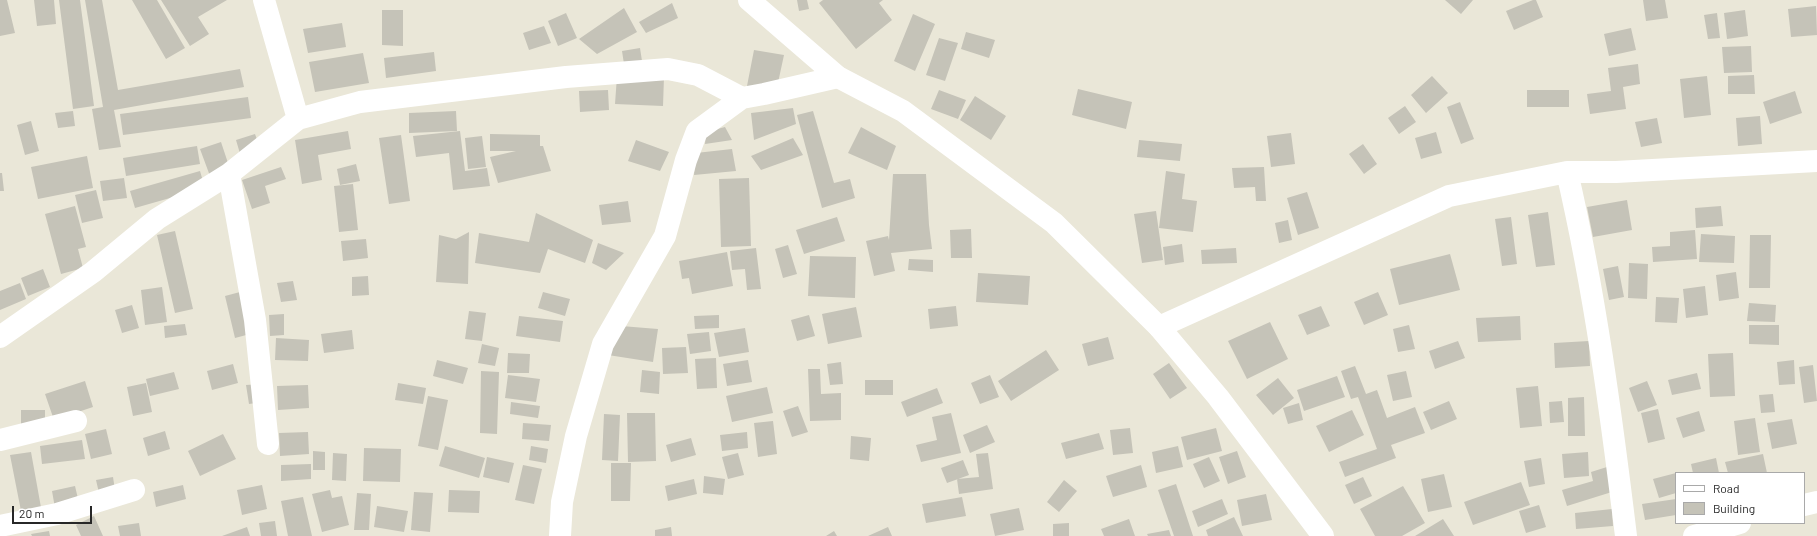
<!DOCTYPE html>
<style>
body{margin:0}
#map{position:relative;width:1817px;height:536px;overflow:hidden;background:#eae7d8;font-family:Barlow,sans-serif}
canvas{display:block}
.legend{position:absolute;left:1675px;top:472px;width:130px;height:52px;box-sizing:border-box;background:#fff;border:1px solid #a9a9a9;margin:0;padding:5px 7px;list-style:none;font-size:12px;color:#272727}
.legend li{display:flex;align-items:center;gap:8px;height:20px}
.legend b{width:20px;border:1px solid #a9a9a9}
.scale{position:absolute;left:12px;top:506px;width:80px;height:18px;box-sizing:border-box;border:2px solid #272727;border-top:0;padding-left:5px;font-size:12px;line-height:14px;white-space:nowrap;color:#272727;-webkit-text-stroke:3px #fff;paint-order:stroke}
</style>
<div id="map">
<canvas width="1817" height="536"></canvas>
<ul class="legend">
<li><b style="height:5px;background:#fff"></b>Road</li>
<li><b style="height:11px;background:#c5c3b8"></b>Building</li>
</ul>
<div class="scale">20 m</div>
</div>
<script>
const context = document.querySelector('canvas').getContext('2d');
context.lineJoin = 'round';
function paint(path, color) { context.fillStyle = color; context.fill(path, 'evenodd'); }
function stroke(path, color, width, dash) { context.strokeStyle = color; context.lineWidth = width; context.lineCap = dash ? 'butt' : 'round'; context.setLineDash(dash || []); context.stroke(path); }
paint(new Path2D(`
 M0,0H7L15,33L0,36Z
 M34,0H54L56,24L37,26Z
 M59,0H80L94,106L73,109Z
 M85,0H102L118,90L240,69L244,87L114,110L121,147L99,150L92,109L103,107Z
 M132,0H157L185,48L166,59Z
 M161,0H227L198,17L209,34L190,46Z
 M797,0H807L809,9L799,11Z
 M823,0H883L879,3L892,20L856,49L819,3Z
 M1445,0H1473L1461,14Z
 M1533,0H1536L1543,17L1514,30L1506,11Z
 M1643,0H1665L1668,18L1646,21Z
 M672,3L678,18L646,33L639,22Z
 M1816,6L1817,35L1791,37L1788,9Z
 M624,8L637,32L597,54L579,39Z
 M382,10H403V46L382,45Z
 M1745,10L1748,36L1727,39L1724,13Z
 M566,13L577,38L558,46L548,21Z
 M1717,13L1720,38L1708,39L1704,15Z
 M913,14L935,24L915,71L894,61Z
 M342,23L346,47L308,53L303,29Z
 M544,26L551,43L529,50L523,33Z
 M1631,28L1636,50L1609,56L1604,34Z
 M966,32L995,40L989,58L961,49Z
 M939,38L958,43L945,81L926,75Z
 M1751,46L1752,72L1724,73L1722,47Z
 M640,48L642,61L624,64L622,51Z
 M754,50L784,55L776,92L747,86Z
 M434,52L436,71L386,78L384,58Z
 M363,53L369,83L315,92L309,62Z
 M1638,64L1640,84L1623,87L1626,109L1590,114L1587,94L1611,91L1608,68Z
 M1754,75L1755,94H1728V76Z
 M617,76L664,77L663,106L615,104Z
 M1432,76L1448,93L1426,113L1411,95Z
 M1707,76L1711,115L1684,118L1680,79Z
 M1078,89L1132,102L1126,129L1072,115Z
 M608,90L609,110L580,112L579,91Z
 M939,90L966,100L958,119L931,109Z
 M1527,90H1569V107H1527Z
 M1795,91L1802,113L1770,124L1763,102Z
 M975,96L1006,116L991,140L960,120Z
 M248,97L251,118L123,135L120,114Z
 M1460,102L1474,139L1461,144L1447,107Z
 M1405,106L1416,122L1399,134L1388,118Z
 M793,108L796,124L754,140L751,113Z
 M73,111L75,126L58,128L55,113Z
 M456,111L457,131L409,133V113Z
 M813,111L834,183L850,179L855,198L822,208L797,115Z
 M1760,116L1762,144L1738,146L1736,118Z
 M1657,118L1662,143L1641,147L1635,122Z
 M31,121L39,151L25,155L17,125Z
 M725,127L732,140L705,144L706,132Z
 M861,127L896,146L887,170L848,153Z
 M348,131L351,149L318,155L322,180L302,184L295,140Z
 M460,131L465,171L487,168L490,186L453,190L449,153L416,157L413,136Z
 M1436,132L1442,153L1421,159L1415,138Z
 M1291,133L1295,164L1271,167L1267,136Z
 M255,134L261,151L241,157L236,140Z
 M490,134L540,135V146H543L551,171L498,183L490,157L516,151H490Z
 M401,135L410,201L389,204L379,138Z
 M482,136L486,167L468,169L465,138Z
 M793,138L803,155L761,170L751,156Z
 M636,140L669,152L660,171L628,161Z
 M1139,140L1182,144L1180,161L1137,157Z
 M221,142L230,169L210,176L200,149Z
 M1363,144L1377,164L1364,174L1349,154Z
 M197,146L200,164L126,176L123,158Z
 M732,149L736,171L694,175L696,153Z
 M87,156L93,188L38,199L31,167Z
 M356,164L360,181L340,185L337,169Z
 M281,167L286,179L265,186L270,203L252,209L242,180Z
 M1264,167L1266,201H1256L1255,187L1234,188L1232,168Z
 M200,171L205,188L135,208L130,191Z
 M1166,171L1185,174L1182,199L1197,201L1193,232L1159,228Z
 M0,173H2L4,191H0Z
 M893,174H926L929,225L932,249L891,253L895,271L874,276L866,241L888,236L889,240Z
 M124,178L127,198L103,201L100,181Z
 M749,178L751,246L721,247L719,179Z
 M353,184L358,230L339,232L334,186Z
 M96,190L103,218L82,223L75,195Z
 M1307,192L1319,228L1298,235L1287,198Z
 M1627,200L1632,230L1593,237L1587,207Z
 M628,201L631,222L602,225L599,205Z
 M75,206L86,247L78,249L83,268L61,274L45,214Z
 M1721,206L1723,226L1696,228L1695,208Z
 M1156,211L1163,260L1142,263L1134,214Z
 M1548,212L1555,265L1536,267L1528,215Z
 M536,213L593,240L585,263L548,249L540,273L475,263L479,233L529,242Z
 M837,217L845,241L804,254L796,230Z
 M1511,217L1517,264L1502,266L1495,219Z
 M1288,220L1292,240L1279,243L1275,223Z
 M971,229L972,258H951L950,230Z
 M1695,230L1697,259L1653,262L1652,247L1670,246V232Z
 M175,231L193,309L175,313L157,235Z
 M469,232L468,284L436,282L439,235L456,239Z
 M1701,234L1735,236L1734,263L1699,262Z
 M1750,235H1771L1770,288H1749Z
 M366,239L368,258L343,261L341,241Z
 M598,243L624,253L606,270L592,263Z
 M1182,244L1184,262L1165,265L1163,247Z
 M788,245L797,274L783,278L775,249Z
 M756,248L761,289L747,290L745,269L732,270L730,251Z
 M1236,248L1237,263L1202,264L1201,250Z
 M727,252L733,286L692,294L689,278L682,279L679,261Z
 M1450,254L1460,290L1399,305L1390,269Z
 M810,256L856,257L855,298L808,296Z
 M909,259L933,260V272L908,270Z
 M1629,263L1648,264L1647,299L1628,298Z
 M1618,266L1624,297L1609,300L1603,269Z
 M43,269L50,287L28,296L21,278Z
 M1736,272L1739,298L1719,301L1716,275Z
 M978,273L1030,276L1028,305L976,302Z
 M368,276L369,295L352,296V277Z
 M293,281L297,300L281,302L277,283Z
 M20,283L26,299L0,310V291Z
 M1705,286L1708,315L1686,318L1683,289Z
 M162,287L167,322L145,325L141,290Z
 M240,292L250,334L235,338L225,296Z
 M543,292L570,299L565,316L538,308Z
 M1378,292L1388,315L1364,325L1354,302Z
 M1656,297L1679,298L1677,323L1655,322Z
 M1749,303L1776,305L1775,322L1747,321Z
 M132,305L139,328L122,333L115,310Z
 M956,306L958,326L930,329L928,309Z
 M1321,306L1330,326L1307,335L1298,315Z
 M856,307L862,337L828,344L822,314Z
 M469,311L486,313L482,341L465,339Z
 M284,314V335L270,336L269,315Z
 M719,315V328L695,329L694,316Z
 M809,315L815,336L797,341L791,320Z
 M519,316L563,321L560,342L516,336Z
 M1520,316L1521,340L1478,342L1476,318Z
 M1270,322L1288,359L1247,379L1228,341Z
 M185,324L187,335L165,338L164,326Z
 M1409,325L1415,349L1398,352L1393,329Z
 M1749,325H1779V345L1749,344Z
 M621,326L658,329L653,362L608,355Z
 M745,328L749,352L719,357L714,333Z
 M352,330L354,349L324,353L321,334Z
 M709,332L711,351L690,354L687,334Z
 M1108,337L1114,359L1088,366L1082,344Z
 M276,338L309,340L308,361L275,360Z
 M1458,341L1465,358L1435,369L1429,351Z
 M1589,341L1590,366L1555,368L1554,343Z
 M482,344L499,348L495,366L478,363Z
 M686,347L688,373L663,374L662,348Z
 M1046,350L1059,370L1011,401L998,381Z
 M508,353L530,354L529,373H507Z
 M1733,353L1735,396L1710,397L1708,354Z
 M716,358L717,388L697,389L695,359Z
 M437,360L468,368L463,384L433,376Z
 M748,360L752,382L727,386L723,364Z
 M1794,360L1795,384L1779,385L1777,362Z
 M841,362L843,384L830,385L827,364Z
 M1169,363L1187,388L1170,399L1153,374Z
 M233,364L238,383L212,390L207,371Z
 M1813,365L1817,401L1804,403L1799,367Z
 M1355,366L1366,394L1377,390L1387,418L1415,407L1425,433L1391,445L1396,458L1345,477L1339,462L1377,449L1358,397L1351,399L1341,371Z
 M808,369H820L821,394L841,393V420L810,421Z
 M642,370L660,372L659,394L640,392Z
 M481,371L499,372L497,434L480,433Z
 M1406,371L1412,397L1393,401L1387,375Z
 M174,372L179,389L150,396L146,379Z
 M1697,373L1701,389L1672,395L1668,380Z
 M508,375L540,379L536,402L505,398Z
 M990,375L999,397L980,404L971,383Z
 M1337,376L1345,397L1304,411L1297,390Z
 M1278,378L1294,398L1273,415L1256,395Z
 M865,380H893V395H865Z
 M85,381L93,407L54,420L45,394Z
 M1647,381L1657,405L1638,412L1629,388Z
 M146,383L152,412L133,416L127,387Z
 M398,383L426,388L423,404L395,400Z
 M260,384L263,402L249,404L246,385Z
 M308,385L309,408L278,410L277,386Z
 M1538,386L1542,426L1520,428L1516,388Z
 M767,387L773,413L732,422L726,396Z
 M937,388L943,403L907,417L901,402Z
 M1773,394L1775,412L1761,413L1759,395Z
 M428,396L448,400L438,450L418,446Z
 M1584,397L1585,436H1568V398Z
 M1449,401L1457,419L1431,430L1423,412Z
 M1562,401L1564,422L1550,423L1549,402Z
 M511,402L540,406L538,418L510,414Z
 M1299,403L1303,420L1288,424L1283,408Z
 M798,406L808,432L792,437L783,411Z
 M1658,409L1665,439L1648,443L1641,413Z
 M21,410H45V426H21Z
 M1352,410L1364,435L1329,452L1316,426Z
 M1699,411L1705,431L1683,438L1676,418Z
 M627,413H655L656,461L628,462Z
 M951,413L961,453L921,462L916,445L937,440L932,417Z
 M604,414L620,415L618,461L602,460Z
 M1755,418L1760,452L1738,455L1734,421Z
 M1792,419L1797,444L1772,449L1767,423Z
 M773,421L777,454L758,457L754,423Z
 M523,423L551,425L549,441L522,439Z
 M987,425L995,442L970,453L963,435Z
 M1130,428L1133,453L1113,455L1110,430Z
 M1216,428L1222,451L1187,460L1181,437Z
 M106,429L112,454L91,459L85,434Z
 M165,431L170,449L148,456L143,438Z
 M308,432L309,454L280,456L279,433Z
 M747,432L748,448L722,451L720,435Z
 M1099,433L1104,449L1066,459L1061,443Z
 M223,434L236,459L200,476L188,451Z
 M851,436L871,438L869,461L850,459Z
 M691,438L696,455L671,462L666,445Z
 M82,440L85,459L42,464L40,446Z
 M445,446L485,458L479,478L439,466Z
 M531,446L548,449L546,463L529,460Z
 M1178,446L1183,467L1156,473L1152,452Z
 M364,448L401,449L400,482L363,481Z
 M313,451L325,452V470H313Z
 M1237,451L1246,477L1228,484L1219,457Z
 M31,452L42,513L22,516L10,455Z
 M1588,452L1589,476L1564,478L1562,454Z
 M333,453L347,454L346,481L332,480Z
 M738,453L744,475L728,479L722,457Z
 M988,453L993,489L959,494L957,479L979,477L976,454Z
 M1763,454L1767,473H1728L1725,462Z
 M487,457L514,463L509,483L483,477Z
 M1209,457L1220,481L1204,488L1193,464Z
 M1541,458L1545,484L1529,487L1524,461Z
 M1716,458L1719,473H1693L1691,464Z
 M963,460L969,475L947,483L941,468Z
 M611,463H631L630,501H611Z
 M311,464V479L281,481V465Z
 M523,465L542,469L534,504L515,500Z
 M1141,465L1147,487L1113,497L1106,476Z
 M1607,467L1615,491L1567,506L1562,490L1593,481L1591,472Z
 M1676,473V493L1659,498L1653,479Z
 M1444,474L1452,507L1428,512L1421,479Z
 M704,476L725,479L723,495L703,493Z
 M113,477L115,490L99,493L96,480Z
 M1363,477L1372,496L1354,504L1345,485Z
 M694,479L697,494L668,501L665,486Z
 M1064,480L1077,491L1059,512L1047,502Z
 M1521,482L1530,505L1473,525L1464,502Z
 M1176,484L1193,536H1174L1158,490Z
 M183,485L186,499L156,507L153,492Z
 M262,485L267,509L242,515L237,490Z
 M75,486L79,503L55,508L52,491Z
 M1403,486L1425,523L1402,536H1375L1360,509Z
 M330,490L332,498L342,496L349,525L322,532L312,494Z
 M449,490L480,491L479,513L448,512Z
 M414,492L433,493L430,532L411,530Z
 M357,493L371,494L369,530H354Z
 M1266,494L1272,520L1242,526L1237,500Z
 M303,497L312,536H288L281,501Z
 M962,497L966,516L926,523L922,504Z
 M1222,499L1228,514L1198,527L1192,511Z
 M1676,499V515L1645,520L1642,504Z
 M1539,505L1546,527L1526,533L1519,511Z
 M377,506L408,511L404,532L374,527Z
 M1019,508L1024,530L995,536L990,514Z
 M1612,509L1613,526L1576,529L1575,513Z
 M94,516L103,536H81L76,525Z
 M1234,517L1243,536H1208L1206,530Z
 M1129,519L1135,536H1104L1101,529Z
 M1443,519L1454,536H1415Z
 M275,521L277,536H261L259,523Z
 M139,523L141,536H120L118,526Z
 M1069,523V536H1053V524Z
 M247,527L250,536H222Z
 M671,527L672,536H655V530Z
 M888,527L892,536H868Z
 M1169,530L1171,536H1148L1147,534Z
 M49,531L50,536H32L31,534Z
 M834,531L837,536H826Z`), '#c5c3b8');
stroke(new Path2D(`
 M264,0L298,119
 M1567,172C1595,293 1611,413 1626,536
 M229,174L255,320L268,444
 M1159,327L1449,196L1567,172H1616L1817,161
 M0,337L93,272L157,219L229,174L298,119L360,102L566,77L668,69L698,75L742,98
 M0,440L76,421
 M1804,505L1817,502
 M0,526L57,514L134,490
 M560,536L562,502L576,436L603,344L665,236L686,160L697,131L742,98L764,94L838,77
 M1694,536L1740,523`), '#fff', 22);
stroke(new Path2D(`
 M749,0L838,77L903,111L1054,223L1159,327L1218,397L1323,536`), '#fff', 22);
</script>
